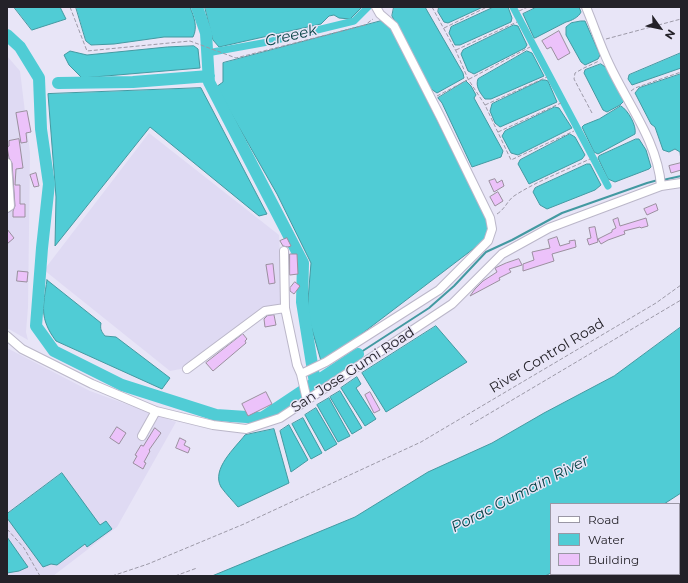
<!DOCTYPE html>
<style>
body{margin:0}
#map{position:relative;width:688px;height:583px;overflow:hidden;background:#e8e5f7;font-family:Montserrat,sans-serif}
canvas{display:block}
.frame{position:absolute;inset:0;border:8px solid #242229;pointer-events:none}
.legend{position:absolute;left:550px;top:503px;width:130px;height:72px;box-sizing:border-box;background:#e8e5f7;border:1px solid #9a97a5;margin:0;padding:5px 7px;list-style:none;font-size:12px;color:#242229}
.legend li{display:flex;align-items:center;gap:8px;height:20px}
.legend b{width:20px;border:1px solid #9a97a5}
.north{position:absolute;left:640px;top:8px;width:40px;height:40px;-webkit-text-stroke:3px #e8e5f7;paint-order:stroke;rotate:123deg;font-size:11px;font-weight:700;line-height:16px;text-align:center;color:#242229}
.north::after{content:'';display:block;margin:auto;width:14px;height:18px;background:#242229;clip-path:polygon(50% 0,100% 100%,50% 72%,0 100%)}
</style>
<div id="map">
<canvas width="688" height="583"></canvas>
<div class="frame"></div>
<ul class="legend">
<li><b style="height:5px;background:#fff"></b>Road</li>
<li><b style="height:11px;background:#50ccd5"></b>Water</li>
<li><b style="height:11px;background:#ecc2fa"></b>Building</li>
</ul>
<div class="north">N</div>
</div>
<script>
const context = document.querySelector('canvas').getContext('2d');
context.lineJoin = 'round';
function paint(path, color) { context.fillStyle = color; context.fill(path, 'evenodd'); }
function stroke(path, color, width, dash) { context.strokeStyle = color; context.lineWidth = width; context.lineCap = dash ? 'butt' : 'round'; context.setLineDash(dash || []); context.stroke(path); }
function label(font, color, halo, rows, align = 'center') {
  context.font = font + ' Montserrat,sans-serif'; context.lineWidth = 3; context.setLineDash([]); context.textBaseline = 'middle'; context.strokeStyle = halo; context.fillStyle = color; for (const [text, x, y, turn = 0] of rows) {
    context.save(); context.translate(x, y); context.rotate((+turn || 0) * Math.PI / 180); context.textAlign = isNaN(turn) ? turn : align; if (halo) context.strokeText(text, 0, 0); context.fillText(text, 0, 0); context.restore();
  }
}
paint(new Path2D(`
 M7,56L20,71L30,153L28,307L26,332L28,340L7,328Z
 M149,133L279,235L283,306L264,308L186,368L170,371L44,270Z
 M7,348L90,391L176,422L117,527L53,576H7Z`), '#dfdaf3');
const water = new Path2D(`
 M14,7H60L66,19L32,30Z
 M76,7H190C194,17 198,27 193,37H164L114,44L91,45L86,41Z
 M205,7H362L350,19L339,18L334,15L329,16L321,24L219,47L213,40Z
 M394,7H425L463,73L464,78L437,93L428,87L392,16Z
 M439,7H483L448,23L444,22L438,12Z
 M494,7H508L512,18L511,22L460,45H455L449,33L451,27Z
 M537,7H579L581,12C579,17 571,21 566,22L535,38H534L523,14Z
 M381,21L391,28L487,220L489,228L485,240L330,358L321,361L307,312L311,263L277,194L216,87L223,82V63Z
 M581,21H585L600,55L598,59L585,65L581,62L566,35V27L571,23Z
 M514,25L518,26L527,45L525,48L474,74L468,71L461,54L463,50Z
 M194,46L198,49L200,68L82,78L69,65L64,55L70,51L87,55L167,47Z
 M527,51L532,53L544,76L491,99H485C480,93 475,86 478,79Z
 M681,53V68L632,85L628,79L629,75Z
 M601,64L608,69L624,101L620,105L607,112L603,110L584,73L585,70Z
 M681,74V161L680,152L675,149L669,152L663,150L655,127L651,124L635,93L639,88Z
 M542,80H545L548,81L557,102L500,127L495,123L490,111L492,104Z
 M466,81L471,86L476,95L474,98L503,151L501,157L472,167L442,103L438,98Z
 M201,88L267,214L259,216L150,127L55,246L56,197L48,94Z
 M621,106C628,110 637,126 635,134L598,154L594,152L582,127L584,125L599,119Z
 M555,107L559,108L572,128L518,155L511,153L502,136L505,131Z
 M570,134L575,137L585,155L582,159L529,184L518,164L520,160Z
 M636,139H639L646,150L651,167L649,169L615,182L608,179L598,158L599,156Z
 M587,164H590L601,185L595,190L547,209L540,205L533,192L535,188Z
 M47,280L101,323C100,329 101,331 105,336L116,337L170,378L162,389L56,341C39,318 43,307 47,280Z
 M436,326L467,362L386,412L362,373Z
 M681,327V493L664,504H551V573L545,576H212L355,517L428,472L492,443L544,413L614,376Z
 M357,377L361,384L356,388L376,419L365,426L341,388Z
 M340,391L362,428L352,434L330,397Z
 M329,398L350,436L338,442L317,405Z
 M316,408L337,444L325,451L305,415Z
 M303,418L322,453L311,459L292,424Z
 M289,425L308,460L291,472L280,431Z
 M274,429L289,483L238,507C233,501 226,494 221,487C211,469 235,448 245,435Z
 M62,473L100,525L106,521L112,529L87,547L85,544L57,565L51,564L43,567L7,518V514Z
 M7,537L28,567L19,571L7,573Z`);
paint(water, '#50ccd5');
stroke(water, '#4399a1', 1);
stroke(new Path2D(`
 M663,180L681,176
 M358,354L429,308L454,286L486,252L512,240L562,213L647,183L658,180`), '#4399a1', 2);
stroke(new Path2D(`
 M513,7L608,186
 M207,53L268,42L354,21L368,7`), '#50ccd5', 7);
stroke(new Path2D(`
 M197,7L206,33L209,82L303,263L302,302L315,383
 M7,35L20,47L39,78L41,129L49,184L42,248L36,326L54,351L122,385L216,415L262,418L358,354
 M58,83L133,82L209,76`), '#50ccd5', 12);
const building = new Path2D(`
 M559,31L570,53L558,60L551,47L547,49L542,41Z
 M27,111L31,132L26,133L27,142L21,143L16,113Z
 M19,139L23,168L16,169L15,185H20V204H25V217H13V211L15,206L12,163L9,158L7,147L9,146V141Z
 M681,163V170L671,173L669,166Z
 M36,173L39,186L34,187L30,175Z
 M495,179L497,183L502,180L504,186L494,192L489,181Z
 M498,192L503,201L495,206L490,197Z
 M656,204L658,210L647,215L644,209Z
 M618,218L620,226L646,218L648,226L641,228L640,227L624,231L625,234L608,240L601,244L598,239L612,232V230L616,228L613,220Z
 M595,227L598,242L589,245L587,239L591,238L589,228Z
 M7,229L14,238L7,244Z
 M557,237L560,246L570,243L569,241L575,240L576,247L552,254L554,261L523,271V264L534,260L532,252L550,248L548,240Z
 M287,238L291,246L288,247L283,246L280,241Z
 M290,254H297L298,274L290,275Z
 M519,259L522,265L509,269L511,272L499,278L500,280L470,296L475,289L483,281L497,272L495,268L506,263Z
 M273,264L275,283L269,284L266,265Z
 M18,271L28,272L27,282L17,281Z
 M295,282L300,286L294,294L290,291V288Z
 M274,315L276,325L265,327L264,319L267,316Z
 M243,334L247,339L245,341L246,343L213,371L206,363Z
 M266,392L272,404L248,416L242,404Z
 M370,392L380,410L374,413L365,395Z
 M117,427L126,433L119,444L110,438Z
 M155,428L161,433L149,450L150,451L144,462L146,463L143,469L133,463L137,456L135,455L141,445L143,446Z
 M180,438L186,441L184,445L190,448L188,453L176,448Z`);
paint(building, '#ecc2fa');
stroke(building, '#9a8f9e', 1);
const minor = new Path2D(`
 M586,7C594,26 600,45 609,64C627,103 658,142 661,186
 M7,163L10,206L7,208
 M284,251L285,308L297,365L301,374L307,400
 M7,336L22,349L92,384L156,411L213,425L246,429L280,418L452,304L502,254L549,228L661,186L681,183
 M187,369L265,311L285,308
 M301,374L326,362L439,290L488,241L492,229L490,218L441,118L394,26L380,14L376,7
 M142,436L156,411
 M679,526L681,525
 M679,548L681,546
 M596,576L600,574
 M642,576L645,574`);
stroke(minor, '#bbb7c9', 10);
stroke(new Path2D(`
 M70,7L87,51L190,41L236,58L365,25L373,19
 M432,7L456,51L468,79L485,105L511,160L574,131
 M519,11L528,7
 M444,28L487,7
 M606,39L681,19
 M456,50L517,22
 M631,91L635,88L681,72
 M437,96L530,47
 M485,105L547,77
 M592,113L574,79L575,73L584,68L599,61
 M498,132L561,103
 M497,214C506,208 507,201 514,196C537,181 564,171 590,159
 M470,425L681,300
 M7,529L24,548L40,576
 M112,576L148,564L244,524L421,442L656,303L681,285
 M175,576L197,568`), '#9c99a7', 1, [4, 2]);
stroke(minor, '#fff', 8);
label('14px', '#242229', '#e8e5f7', [
 ["River Control Road",547,356,-31],
 ["San Jose Gumi Road",353,370,-33]
]);
label('italic 15px', '#084346', '#e8e5f7', [
 ["Creeek",291,36,-13],
 ["Porac Gumain River",520,494,-27]
]);
</script>
